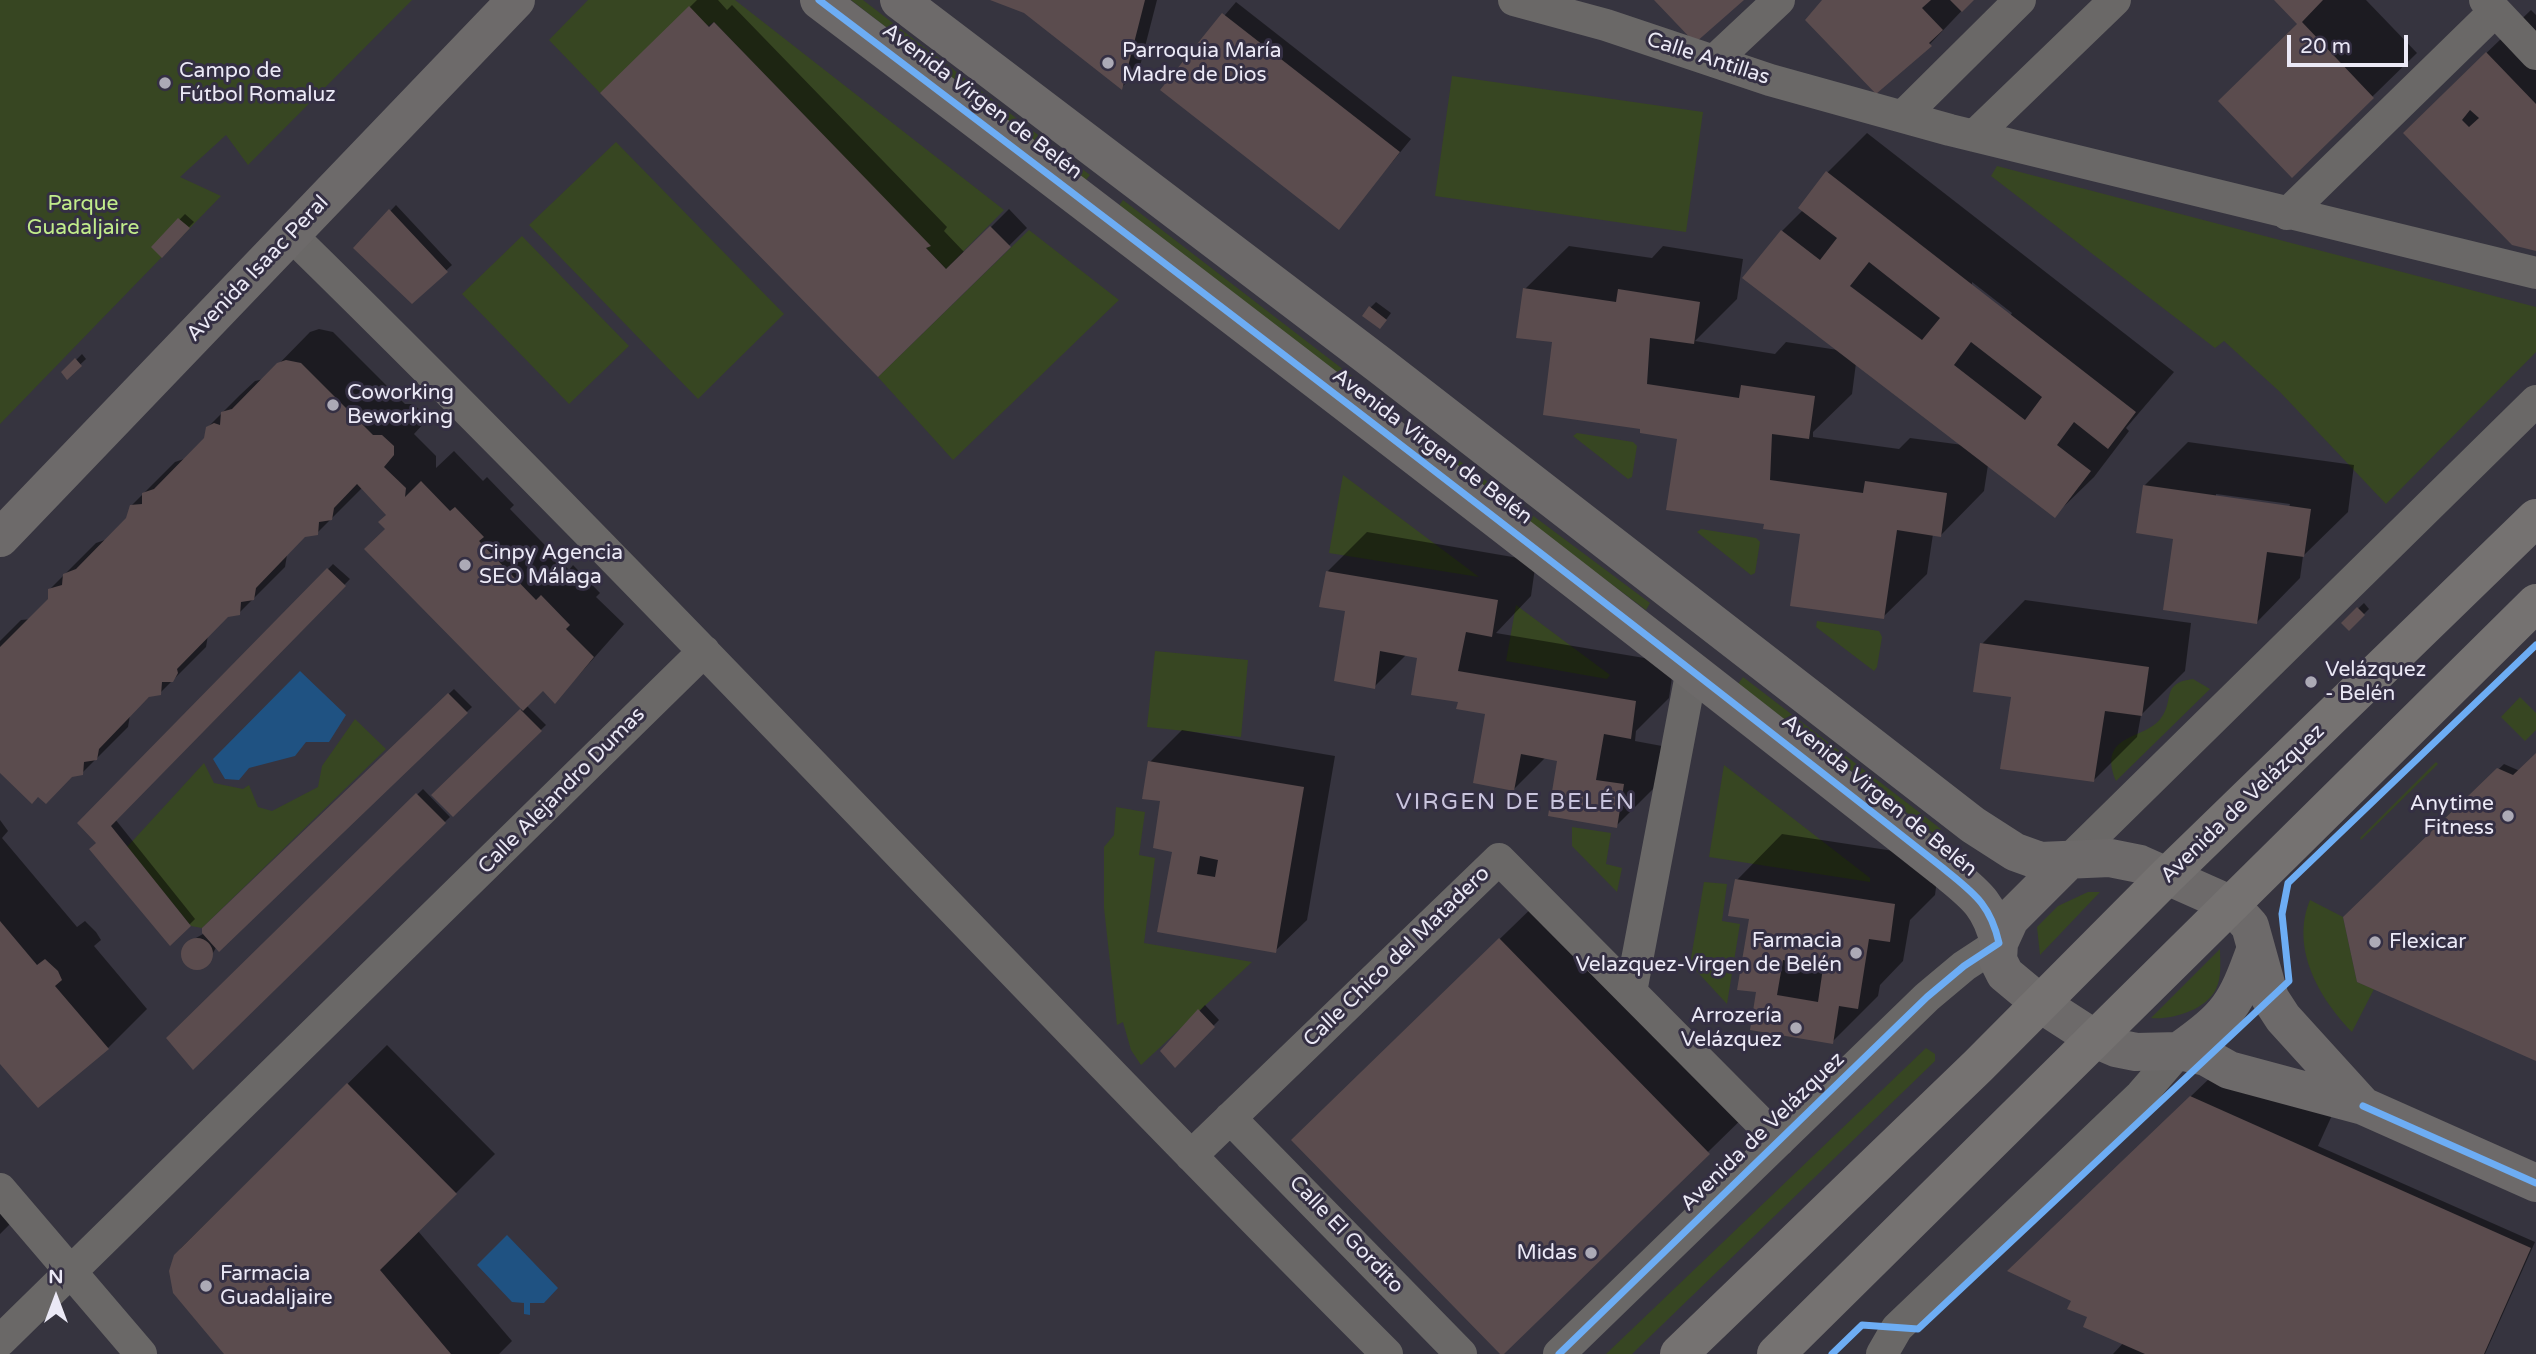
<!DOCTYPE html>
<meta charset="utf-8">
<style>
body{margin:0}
#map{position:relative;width:2536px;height:1354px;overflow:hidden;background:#36343f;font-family:"Varela Round",sans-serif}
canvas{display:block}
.north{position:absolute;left:21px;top:1263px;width:70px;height:70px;-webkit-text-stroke:5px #342f43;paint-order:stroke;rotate:0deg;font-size:19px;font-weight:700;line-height:28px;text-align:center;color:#ebe9f6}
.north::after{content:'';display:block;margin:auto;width:24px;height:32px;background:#ebe9f6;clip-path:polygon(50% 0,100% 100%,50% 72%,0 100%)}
.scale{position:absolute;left:2287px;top:35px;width:121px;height:32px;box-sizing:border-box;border:4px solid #ebe9f6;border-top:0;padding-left:9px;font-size:21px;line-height:24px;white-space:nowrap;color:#ebe9f6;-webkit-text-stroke:5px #342f43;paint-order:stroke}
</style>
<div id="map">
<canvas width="2536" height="1354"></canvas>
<div class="north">N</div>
<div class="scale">20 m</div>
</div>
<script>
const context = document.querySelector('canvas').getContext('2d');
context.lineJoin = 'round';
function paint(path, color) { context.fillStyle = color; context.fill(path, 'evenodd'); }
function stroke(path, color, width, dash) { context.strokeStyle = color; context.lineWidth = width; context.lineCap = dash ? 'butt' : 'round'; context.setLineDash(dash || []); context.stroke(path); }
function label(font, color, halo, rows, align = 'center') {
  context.font = font + ' "Varela Round",sans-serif'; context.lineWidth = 6; context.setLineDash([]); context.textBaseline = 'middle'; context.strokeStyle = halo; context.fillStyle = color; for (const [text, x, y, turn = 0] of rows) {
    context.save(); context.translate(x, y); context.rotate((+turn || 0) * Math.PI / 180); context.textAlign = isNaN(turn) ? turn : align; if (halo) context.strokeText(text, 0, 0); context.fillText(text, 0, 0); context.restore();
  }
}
paint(new Path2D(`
 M0,0H412L248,165L226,135L180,177L221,196L0,424Z
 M588,0H735L1004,210L946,269L926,248L930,246L714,22L600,93L549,40Z
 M851,0H863L1090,175L1085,181Z
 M1452,76L1703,112L1686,232L1435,196Z
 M616,142L784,314L698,399L529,225Z
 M1997,166L2536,307V352L2386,504L2280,392L2224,341L2215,348L1991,176Z
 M1123,200L1353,377L1348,384L1118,207Z
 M1029,230L1119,300L953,460L878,377Z
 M522,236L629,346L569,404L462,294Z
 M1577,433L1633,442L1637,446L1632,477L1628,479L1573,436Z
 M1441,447L1650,603L1646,610L1436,453Z
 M1343,475L1479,577L1329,553Z
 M1701,529L1756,538L1760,542L1755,573L1751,575L1697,532Z
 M1516,605L1610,675L1607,679L1506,661Z
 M1817,621L1879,631L1882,637L1877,667L1874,671L1816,627Z
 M1155,651L1248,660L1241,737L1147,727Z
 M1743,677L1941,829L1936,835L1738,684Z
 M2193,679L2210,689L2116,781C2096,733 2146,740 2161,718C2175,700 2160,683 2193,679Z
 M2520,697L2536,713V730L2525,741L2501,717Z
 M355,719L386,749L202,928L191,926L127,847L204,763L214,783L243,789L249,785L258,807L272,811L318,787L322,766Z
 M2436,762L2438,764L2361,840L2360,838Z
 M1724,765L1870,878V882L1709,857Z
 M1116,807L1145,812L1139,855L1155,858L1144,943L1252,962L1141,1065L1131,1050L1123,1022L1117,1025L1104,908V847L1114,835Z
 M1572,827L1611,833L1606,864L1622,868L1617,892L1572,846Z
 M1704,882L1727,884L1722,921L1740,924L1727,1004L1690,964Z
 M2088,892H2100L2040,955L2037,927L2058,906Z
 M2310,900L2343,917L2357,982L2374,989L2352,1032C2319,998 2290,948 2310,900Z
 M2220,949C2220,962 2222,977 2216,989C2206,1010 2172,1020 2151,1018Z
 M1926,1048L1935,1054V1061L1632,1354H1606Z`), '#374622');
paint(new Path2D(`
 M300,671L346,715L329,742H306L295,756L249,768L239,780L225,779L213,759Z
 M507,1235L558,1288L544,1303H530V1315L524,1314V1303L512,1302L477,1265Z`), '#1f5282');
paint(new Path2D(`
 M697,0H718L727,10L732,5L947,227L944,231L965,253L1009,209L1027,228L878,375L603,93Z
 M999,0H1157L1139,70L1122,87L1025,11Z
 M1824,0H1972L1930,44L1876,92Z
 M2276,0H2366L2417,53L2292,175L2299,23Z
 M1236,2L1411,139L1339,227L1162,89Z
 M2531,10L2536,15V249L2513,243L2449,89Z
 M1867,133L2174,372L2126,428L2129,431L2094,477L2054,516L1988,465L1984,491L1941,535L1933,534L1927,574L1883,617L1802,532L1766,522L1679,437L1642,427L1554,341L1525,289L1569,246L1652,258L1663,246L1743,259L1737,299L1695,341L1775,354L1786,342L1838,350L1782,231L1803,210L1800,207L1828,172ZM1972,282L2012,313L2010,316L1972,286ZM1856,363L1963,445L1910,438L1899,449L1813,437V432L1852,394Z
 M396,205L452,265L412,302L355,248Z
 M185,214L194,222L162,255L153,247Z
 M1376,302L1391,313L1385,321L1370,308Z
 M319,329L333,332L405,404H413L425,414V422L414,434L436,456V468L454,451L483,481L487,477L514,505L510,509L569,570L573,565L600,593L596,597L624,624L555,702L543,689L526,705L546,725L453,815L434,795L523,708L387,528L388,514L363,487L317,533L306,535L287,555L285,567L239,613L228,615L208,635L206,647L160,693L150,696L130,715L128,727L82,773L0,771V641L21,620L31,619L50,600V589L96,543L108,539L128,519L131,506L175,462L187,458L206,439L208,427L240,395L255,381L264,379L310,332Z
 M82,354L86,359L67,377L63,373Z
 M2188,442L2354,465L2348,512L2303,556L2300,578L2257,622L2175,537L2144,486ZM2216,494L2290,504L2289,507L2216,497Z
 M1367,532L1536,561L1531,596L1496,633L1674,663L1669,698L1636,731L1635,741L1662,746L1655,787L1616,826L1559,759L1546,757L1514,789L1487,713L1460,701L1419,657L1407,654L1374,687L1347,610L1328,571Z
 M333,564L350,579L115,819L195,919L170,944L98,842L79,823Z
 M2025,600L2191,623L2185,671L2141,715L2137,737L2094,780L2013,696L1982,644Z
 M2364,603L2369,609L2349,629L2343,623Z
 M454,689L472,707L219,949L217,946L207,963L196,968L187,964L182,953L187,943L203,934L210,922Z
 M1182,730L1335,756L1307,920L1275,951L1159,931L1174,851L1150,762Z
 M2536,755V1059L2345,917L2504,764L2520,771Z
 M423,789L450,817L194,1067L168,1038Z
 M0,820L8,831L2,838L77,927L85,921L96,932L101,940L94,946L147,1009L108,1048L38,1106L0,1061Z
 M1782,834L1940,858L1935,895L1910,920L1903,961L1880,985L1878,996L1832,1042L1758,990L1751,917L1737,880Z
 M1544,896L1752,1109L1502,1353L1337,1097Z
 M1205,1005L1219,1020L1175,1065L1162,1051Z
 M387,1045L495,1154L418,1231L512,1341L499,1354H226L172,1266L181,1248Z
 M2235,1054L2339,1100L2318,1146L2535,1242L2485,1354H2113L2124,1342L2073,1300L2053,1228Z
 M0,1210L11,1223L0,1234Z`), '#0007');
paint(new Path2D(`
 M990,0H1145L1122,90L1024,13Z
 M1654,0H1744L1695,43Z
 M1822,0H1931L1922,8L1943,30L1929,43L1932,46L1876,94L1805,20Z
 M1950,0H1974L1962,12Z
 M2274,0H2323L2302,22L2374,98L2292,178L2218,101L2297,24Z
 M689,6L709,27L714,22L931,246L926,248L946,269L990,226L1011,247L878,377L600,93Z
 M1222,13L1400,152L1339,230L1160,90Z
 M2486,52L2536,104V251L2512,245L2403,133ZM2470,110L2479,118L2469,127L2462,120Z
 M1826,171L2136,412L2108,449L2074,422L2057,445L2091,471L2055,518L1742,278L1781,230L1820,260L1837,238L1798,208ZM1869,262L1940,318L1922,340L1850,286ZM1971,342L2042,397L2025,420L1954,365Z
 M389,209L448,272L412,304L353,248Z
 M178,218L190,228L162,258L151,247Z
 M1523,288L1616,302L1618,289L1700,302L1694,344L1650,338L1647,384L1739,398L1741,385L1815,396L1809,439L1772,434L1770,480L1863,493L1865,481L1947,493L1941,537L1897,530L1884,619L1790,606L1800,534L1763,529L1764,524L1666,510L1677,439L1640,433V429L1543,415L1552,342L1516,338Z
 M1369,306L1387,320L1380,329L1362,316Z
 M75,358L82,366L67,380L61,372Z
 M286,360L301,363L373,435H382L394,446V455L384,467L406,488L405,497L421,481L450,511L455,507L484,537L479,541L536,600L541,595L570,625L566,629L594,657L555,704L543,691L523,711L364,549L385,529L378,522L386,515L357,484L334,508L332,520L319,522L318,535L305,537L256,588L254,600L241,602L240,615L228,617L177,669L178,673L173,682H162L161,695L149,697L99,749L97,760L84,762L83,775L72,777L46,804L38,797L32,804L0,773V647L48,599V589L62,585L63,574L76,569L126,518L130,505L142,504V493L154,489L204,438L206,427L214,423L220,425L221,412L232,409L277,363Z
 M2143,485L2311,509L2304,557L2267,552L2257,624L2163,610L2173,539L2136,533Z
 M327,568L346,586L111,826L191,926L170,946L89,849L96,843L77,823Z
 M1326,571L1498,600L1492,637L1466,632L1458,671L1636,701L1631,739L1604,734L1596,780L1624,784L1617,828L1548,816L1557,761L1521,754L1514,791L1473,783L1485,714L1456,709L1458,702L1411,695L1417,658L1380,651L1375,689L1334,681L1345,611L1319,607Z
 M2357,607L2365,615L2349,631L2341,623Z
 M1980,643L2149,667L2142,716L2105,711L2094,782L2000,769L2011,697L1973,692Z
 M448,693L468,713L219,952L202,933V928Z
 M520,709L542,731L453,817L431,795Z
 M2536,753V1061L2357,982L2343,917L2497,768L2513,775Z
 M1148,761L1304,787L1276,953L1157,932L1172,852L1153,848L1160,801L1142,799ZM1200,856L1218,860L1215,877L1197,874Z
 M416,793L446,823L193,1070L166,1038Z
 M1735,879L1895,904L1890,942L1869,939L1858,1009L1839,1006L1833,1044L1750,1030L1756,992L1737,990L1749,919L1728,916ZM1783,960L1823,968L1818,1002L1777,995Z
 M0,921L37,965L45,959L58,971L62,980L55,986L109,1049L38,1108L0,1064Z
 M1499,938L1710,1154L1504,1354H1500L1291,1140Z
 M181 954a16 16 0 1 1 32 0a16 16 0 1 1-32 0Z
 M1198,1009L1215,1027L1175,1068L1160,1051Z
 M347,1083L457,1194L380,1270L451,1354H224L173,1293L169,1271L174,1255Z
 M2190,1096L2531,1248L2484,1354H2145L2083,1327L2087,1317L2067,1309L2071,1301L2007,1271Z`), '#5b4c4e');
stroke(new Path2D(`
 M1514,0L1606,25L1770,80L1950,130L2536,273
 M2485,0L2536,54
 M1714,61L1779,0
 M1903,116L2020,0
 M1974,136L2115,0
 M2287,214L2495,11
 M290,234C664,600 1018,985 1387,1354
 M2067,862L2536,401
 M1631,992L1692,669
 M1230,1118L1461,1354
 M1191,1156L1499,859L1779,1141
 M0,1189L141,1354
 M0,1341L704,651
 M1559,1354L1927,997L1964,966L1999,943
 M1882,1354L1897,1328L2141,1095L2179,1051`), '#6a6867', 32);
stroke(new Path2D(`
 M819,0C1196,286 1571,574 1943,868C1973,893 1990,903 1999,943
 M899,0L1381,366L1973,825L2015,852L2040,861L2110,858L2140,864L2230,904L2250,926L2270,998L2283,1018L2363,1106
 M0,538L516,0
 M2067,862L2010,919L1999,943L1998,960L2005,974L2041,1004L2095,1039L2116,1048L2136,1052L2179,1051L2206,1057L2229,1070L2363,1106L2536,1183
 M2179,1051C2229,1015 2235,1006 2256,948`), '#6d6a6a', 38);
stroke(new Path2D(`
 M1679,1354L1978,1066L2167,876L2536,518
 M1776,1354L2536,603`), '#757271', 38);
stroke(new Path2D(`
 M819,0C1196,286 1571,574 1943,868C1973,893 1990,903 1999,943L1964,966L1927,997L1559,1354
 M2363,1106L2536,1183
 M1832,1354L1862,1325L1918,1329L2289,981L2282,914L2288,883L2536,645`), '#6dadf4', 7);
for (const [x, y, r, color] of [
 [1108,63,7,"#acaab6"],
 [165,83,7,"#acaab6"],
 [333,405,7,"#acaab6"],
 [465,565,7,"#acaab6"],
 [2311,682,7,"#acaab6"],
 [2508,816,7,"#acaab6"],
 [2375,942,7,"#acaab6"],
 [1856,953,7,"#acaab6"],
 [1796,1028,7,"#acaab6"],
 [1591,1253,7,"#acaab6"],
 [206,1286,7,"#acaab6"]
]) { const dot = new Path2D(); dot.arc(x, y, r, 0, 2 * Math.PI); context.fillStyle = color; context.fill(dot); stroke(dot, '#342f43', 2.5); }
label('21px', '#ebe9f6', '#342f43', [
 ["Parroquia María",1122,51],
 ["Madre de Dios",1122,75],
 ["Campo de",179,71],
 ["Fútbol Romaluz",179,95],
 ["Coworking",347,393],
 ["Beworking",347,417],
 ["Cinpy Agencia",479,553],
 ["SEO Málaga",479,577],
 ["Velázquez",2325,670],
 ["- Belén",2325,694],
 ["Anytime",2494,804,"right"],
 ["Fitness",2494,828,"right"],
 ["Farmacia",1842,941,"right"],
 ["Velazquez-Virgen de Belén",1842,965,"right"],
 ["Flexicar",2389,942],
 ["Arrozería",1782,1016,"right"],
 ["Velázquez",1782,1040,"right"],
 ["Midas",1577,1253,"right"],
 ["Farmacia",220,1274],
 ["Guadaljaire",220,1298]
], 'left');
label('21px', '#ebe9f6', '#342f43', [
 ["Calle Antillas",1708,59,18],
 ["Avenida Virgen de Belén",982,102,37],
 ["Avenida Isaac Peral",258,269,-46],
 ["Avenida Virgen de Belén",1432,447,37],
 ["Calle Alejandro Dumas",562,791,-45],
 ["Avenida Virgen de Belén",1879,796,39],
 ["Avenida de Velázquez",2243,804,-44],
 ["Calle Chico del Matadero",1397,957,-44],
 ["Avenida de Velázquez",1763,1132,-44],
 ["Calle El Gordito",1346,1235,46]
]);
label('21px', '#c1ec8b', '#342f43', [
 ["Parque",83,204],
 ["Guadaljaire",83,228]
]);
context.letterSpacing = '2px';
label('23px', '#c9c4dd', '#342f43', [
 ["VIRGEN DE BELÉN",1516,803]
]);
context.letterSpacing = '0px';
</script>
